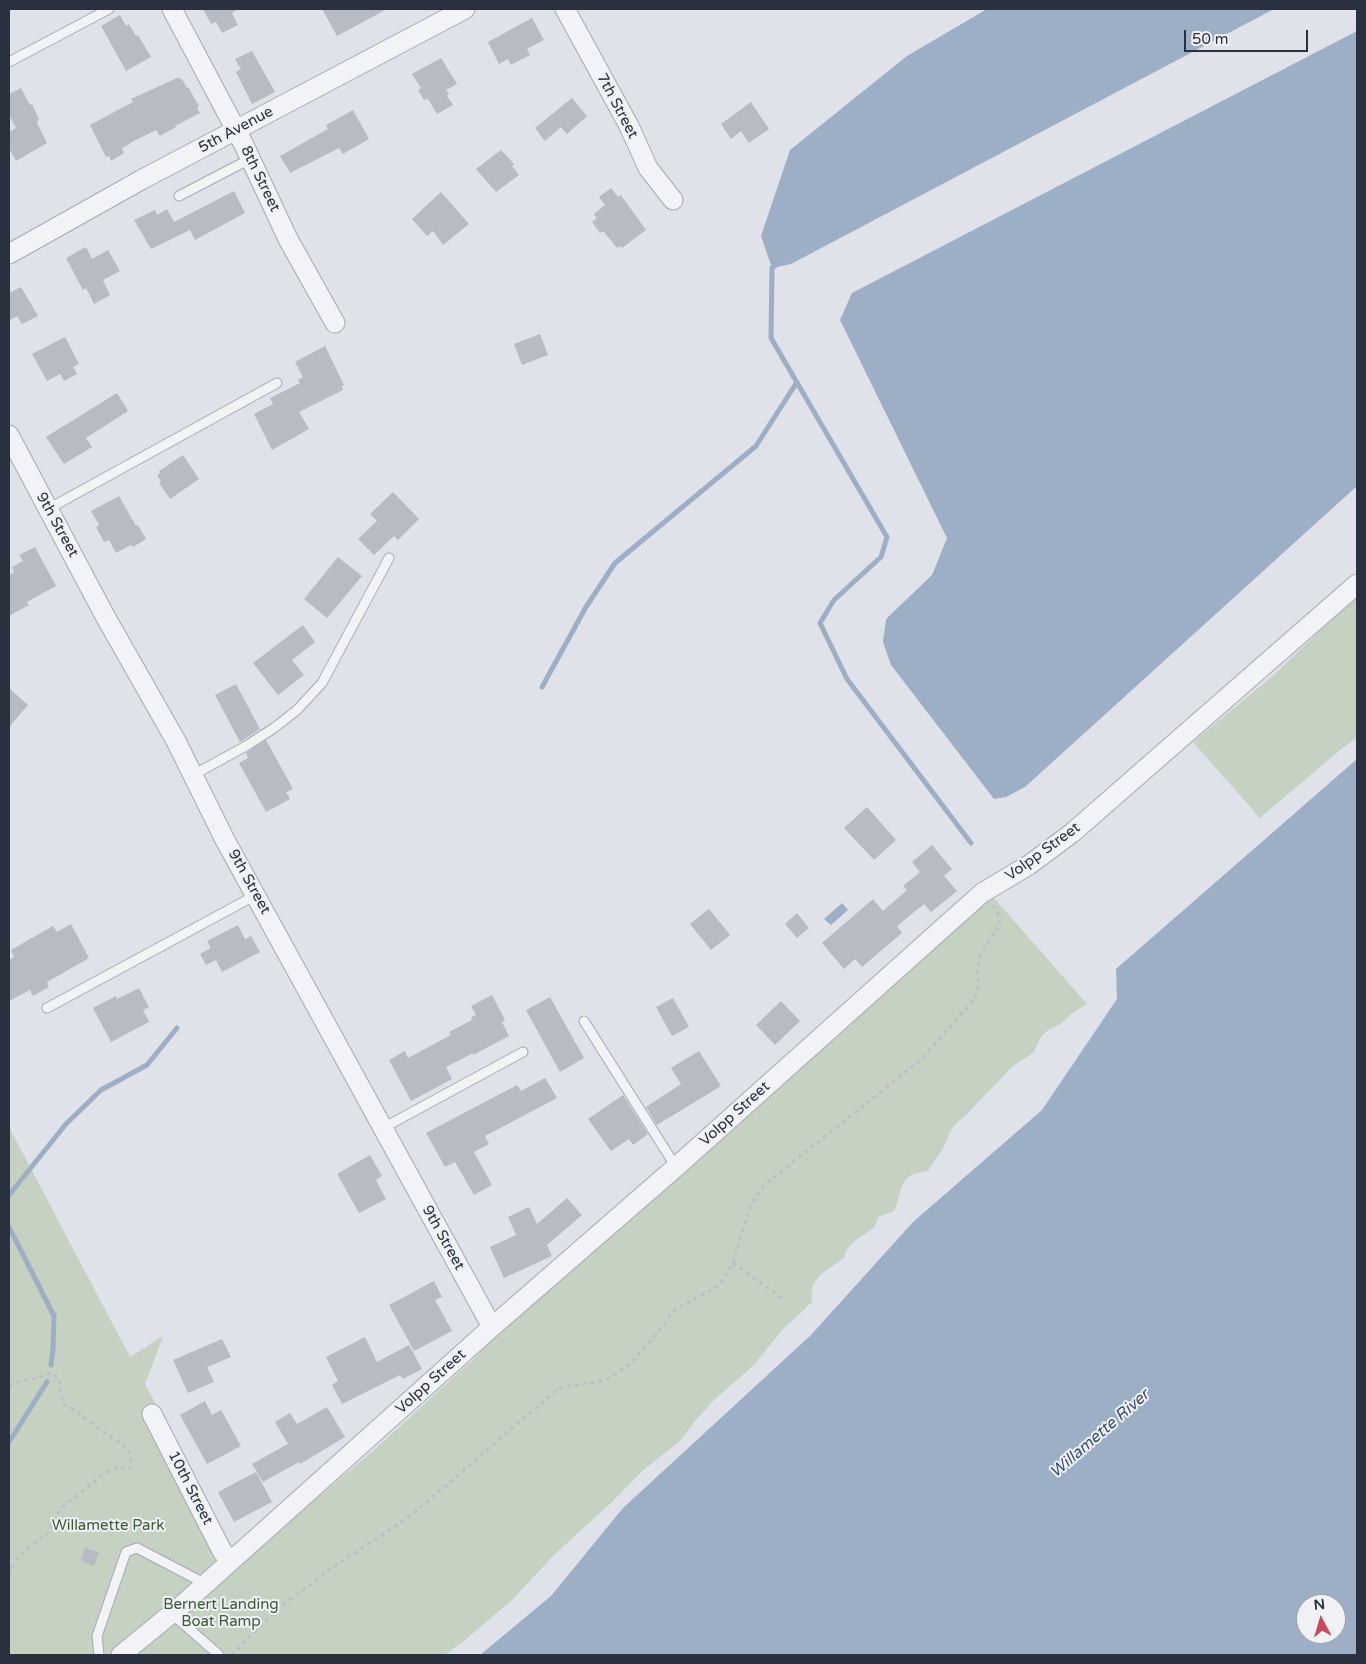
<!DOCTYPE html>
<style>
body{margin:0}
#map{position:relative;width:1366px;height:1664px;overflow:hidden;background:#dfe2e8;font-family:"Varela Round",sans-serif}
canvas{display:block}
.frame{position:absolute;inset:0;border:10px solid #29303e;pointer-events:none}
.north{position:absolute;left:1296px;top:1594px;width:50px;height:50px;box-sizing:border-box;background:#eff1f5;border:1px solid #a0a4ac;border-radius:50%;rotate:354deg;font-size:14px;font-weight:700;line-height:20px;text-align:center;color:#29303e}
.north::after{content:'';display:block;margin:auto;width:18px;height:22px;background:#c54c5b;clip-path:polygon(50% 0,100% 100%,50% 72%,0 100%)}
.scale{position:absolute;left:1184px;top:30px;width:124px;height:22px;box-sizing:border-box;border:2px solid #29303e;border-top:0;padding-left:6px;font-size:15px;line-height:18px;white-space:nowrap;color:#29303e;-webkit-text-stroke:4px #eff1f5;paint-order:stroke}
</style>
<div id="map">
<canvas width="1366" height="1664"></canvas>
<div class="frame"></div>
<div class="north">N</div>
<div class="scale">50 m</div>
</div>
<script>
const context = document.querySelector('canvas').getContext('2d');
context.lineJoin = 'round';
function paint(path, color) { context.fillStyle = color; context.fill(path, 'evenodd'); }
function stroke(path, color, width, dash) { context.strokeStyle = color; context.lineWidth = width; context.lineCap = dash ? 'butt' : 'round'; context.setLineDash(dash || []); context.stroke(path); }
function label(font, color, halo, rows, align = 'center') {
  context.font = font + ' "Varela Round",sans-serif'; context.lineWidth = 4; context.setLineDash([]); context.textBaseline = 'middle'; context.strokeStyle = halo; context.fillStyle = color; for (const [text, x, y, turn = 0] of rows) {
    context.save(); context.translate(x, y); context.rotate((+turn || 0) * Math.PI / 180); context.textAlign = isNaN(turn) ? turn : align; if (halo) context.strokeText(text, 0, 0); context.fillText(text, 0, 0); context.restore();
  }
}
paint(new Path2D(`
 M1357,595V738L1341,749L1260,818L1193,742L1275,674Z
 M993,897L1087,1004L1071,1014L1062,1023L1048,1030L1041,1037L1033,1053L1013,1066L964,1117C947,1130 951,1135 942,1150C937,1158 932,1163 928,1171C897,1174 904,1188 894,1211L878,1217C877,1221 876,1226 873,1228C863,1236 846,1243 845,1257C834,1266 815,1274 812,1289C811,1293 812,1298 812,1302L781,1331L754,1365L715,1399L695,1421L679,1442L642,1471L614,1500L554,1555L512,1600L465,1640L445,1655H9V1127L130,1357L163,1336L145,1384L233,1549L241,1562L374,1450L479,1354L502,1324L576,1267L802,1063Z`), '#c5d1c1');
paint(new Path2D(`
 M987,9H1274L791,264L772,268L761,236L790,150L907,56Z
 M1357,31V486L1025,787L1006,797L994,799L891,665L883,642L886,619L932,575L947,538L840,320L852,293Z
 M1357,759V1655H480L551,1596L623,1508L811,1335L913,1222L1042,1110L1117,999L1116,969ZM1306,1604H1336V1634H1306Z
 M842,903L848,910L831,925L824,919Z`), '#9cafc5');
stroke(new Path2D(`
 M777,264L772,268L771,338L887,537L881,557L834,600L820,623L847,679L971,843
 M542,687L586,607L615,563L756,446L797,382
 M9,1195L66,1124L101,1090L147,1065L177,1028
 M9,1227L54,1316L53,1349L51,1365
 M9,1442L47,1382`), '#9cafc5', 5);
paint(new Path2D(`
 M203,9H239L232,13L238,25L222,33L216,22L211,24Z
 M322,9H387L337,36Z
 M120,15L126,26L129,24L136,36L138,35L151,57L126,71L101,26Z
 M532,18L544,40L527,49L530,55L511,65L508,59L499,64L488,42Z
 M252,51L275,92L252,104L236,72L241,69L235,59Z
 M441,58L457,84L446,90L449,94L447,96L453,105L437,114L428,99L424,100L418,90L421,88L412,74Z
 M179,77L180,79H182L187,88L188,87L199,106L197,108L200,113L175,126L176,127L160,136L156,130L130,143V144L122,148L124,153L111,161L109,156L106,157L90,125L133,102L131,99Z
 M21,88L30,105L32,104L39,119L37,123L47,143L16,161L9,148V132L16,128L9,115V94Z
 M572,98L587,116L567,134L561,127L545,141L535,128Z
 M751,102L769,129L749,143L741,131L731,139L721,124Z
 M353,110L369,139L343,154L339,148L290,173L280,156L328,129L326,125Z
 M501,150L514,164L512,166L519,175L496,192L476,169Z
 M611,188L618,197L621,195L646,230L622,248L620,246L617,248L603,231L600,233L592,222L597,218L594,214L605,205L599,197Z
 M234,191L245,213L195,240L190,230L151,249L134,220L155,210L157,215L167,209L174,222Z
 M441,192L469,224L443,245L433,231L427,236L412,219Z
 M86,247L92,259L108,250L120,271L103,280L110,295L94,304L86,288L83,290L66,258Z
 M21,287L38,316L22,324L17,316L9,321V293Z
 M540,334L548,355L522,365L514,344Z
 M65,337L79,364L73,367L77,374L64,381L60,374L47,381L32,354Z
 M325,346L344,385L342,386L343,390L299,412L309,429L272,450L254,414L273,404L270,398L300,383L298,380L303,377L295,362Z
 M117,393L128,411L86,438L92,447L64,464L46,437Z
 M183,455L199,479L170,499L159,483L161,482L157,475L160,473L159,471Z
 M393,492L419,519L398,540L394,536L374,555L358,539L377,521L370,514Z
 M119,496L136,526L138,525L146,539L133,547L131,545L116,553L109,540L104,542L96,527L99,525L91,511Z
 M35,547L56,586L27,602L29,605L9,616V575L14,572L12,567L23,561L19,555Z
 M338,557L362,576L327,618L304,599Z
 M303,625L315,642L292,660L304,675L278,695L253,663Z
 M236,684L260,729L240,742L215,695Z
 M9,688L28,705L9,727Z
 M266,740L293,789L286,792L290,799L266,812L239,763L248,758L246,753Z
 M867,807L896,840L874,860L844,828Z
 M932,845L952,869L944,876L957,891L931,912L924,904L897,926L902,933L862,967L855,959L844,969L822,943L873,899L883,911L907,890L903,886L920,872L912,862Z
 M709,909L730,935L711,950L690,924Z
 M797,913L809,928L797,938L785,924Z
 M71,924L89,958L47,982L49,987L33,996L30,990L9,1001V960L14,957L11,950L53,926L57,932Z
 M238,925L245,939L251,936L260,952L222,972L216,960L206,965L200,954L211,948L207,941Z
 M139,988L149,1007L143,1010L149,1022L111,1042L93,1008L116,996L117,999Z
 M492,995L505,1020L502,1022L509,1036L473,1055V1053L446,1067L452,1079L411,1101L389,1060L405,1051L408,1058L451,1035L449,1032L472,1020L471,1017L476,1015L471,1006Z
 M550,997L584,1058L560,1072L526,1010Z
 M673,998L689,1027L672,1036L656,1007Z
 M781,1001L800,1021L775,1045L756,1025Z
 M699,1051L721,1086L657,1125L646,1107L681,1084L671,1068Z
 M545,1078L557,1098L485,1136L489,1144L474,1152L492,1185L474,1195L455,1162L445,1167L426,1133L517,1085L521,1091Z
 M623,1095L648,1134L633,1145L629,1139L611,1151L588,1119Z
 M370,1155L382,1176L376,1180L386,1199L359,1213L337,1174Z
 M567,1198L582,1215L547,1245L552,1256L504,1278L490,1247L516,1235L508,1217L529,1207L537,1224Z
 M434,1281L442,1297L435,1300L452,1331L414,1351L389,1305Z
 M365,1337L377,1362L409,1345L422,1369L403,1379L400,1375L342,1404L332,1385L338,1381L326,1357Z
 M222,1339L231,1357L207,1367L214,1382L188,1393L173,1360Z
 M205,1401L212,1415L221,1410L241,1446L207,1464L180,1415Z
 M327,1407L345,1437L300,1464L299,1462L263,1482L252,1464L288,1444L275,1422L290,1413L297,1424Z
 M256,1472L272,1502L234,1522L218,1492Z
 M85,1548L99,1552L94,1566L81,1561Z`), '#b7bbc4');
const lane = new Path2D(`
 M9,62L109,9
 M179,196L250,159
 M48,509L277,383
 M193,775L246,746L274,728L297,710L322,683L389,558
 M47,1008L256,895
 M584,1021L676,1167
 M383,1128L523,1052
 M171,1613L219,1655
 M99,1655L97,1636L126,1552L137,1548L206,1584`);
const street = new Path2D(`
 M172,9L244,145L288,239L335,323
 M565,9L629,126L648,168L673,200
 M9,254L141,180L465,9
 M9,435L105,616L176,741L225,840L492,1327
 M152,1414L222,1551L230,1561
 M121,1655L182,1605L492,1327L676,1167L982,893L1029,865L1072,833L1357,584`);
stroke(lane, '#a5a9b2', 11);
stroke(street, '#a5a9b2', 21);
stroke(new Path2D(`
 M733,1263L783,1299
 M9,1386C19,1380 22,1381 33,1379C39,1378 45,1374 52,1373L59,1379L63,1404C77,1411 87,1420 99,1429C108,1436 120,1440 127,1450C132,1456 131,1462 130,1469L119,1467L103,1474L63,1507L57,1514L47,1534L22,1553L12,1567L9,1577
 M231,1655L277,1610L333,1567L387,1532L415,1512L559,1388L606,1380L630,1364L650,1342L675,1310L720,1285L733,1263L750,1207L763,1186L922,1059L970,1004L976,995L979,983L977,969L980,956L1000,924L999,916L993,905`), '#bec0c6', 3, [4, 4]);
stroke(lane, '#f2f3f6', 9);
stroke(street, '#f2f3f6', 19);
label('15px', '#29303e', '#eff1f5', [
 ["7th Street",617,106,62],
 ["5th Avenue",236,130,-28],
 ["8th Street",260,179,64],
 ["9th Street",57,525,61],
 ["Volpp Street",1043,852,-36],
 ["9th Street",249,882,61],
 ["Volpp Street",735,1114,-42],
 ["9th Street",443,1238,61],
 ["Volpp Street",431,1382,-42],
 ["10th Street",190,1488,63]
]);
label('15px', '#3d5937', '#eff1f5', [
 ["Willamette Park",108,1526],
 ["Bernert Landing",221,1605],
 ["Boat Ramp",221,1622]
]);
label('italic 16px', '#364e6f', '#eff1f5', [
 ["Willamette River",1100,1434,-41]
]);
</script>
